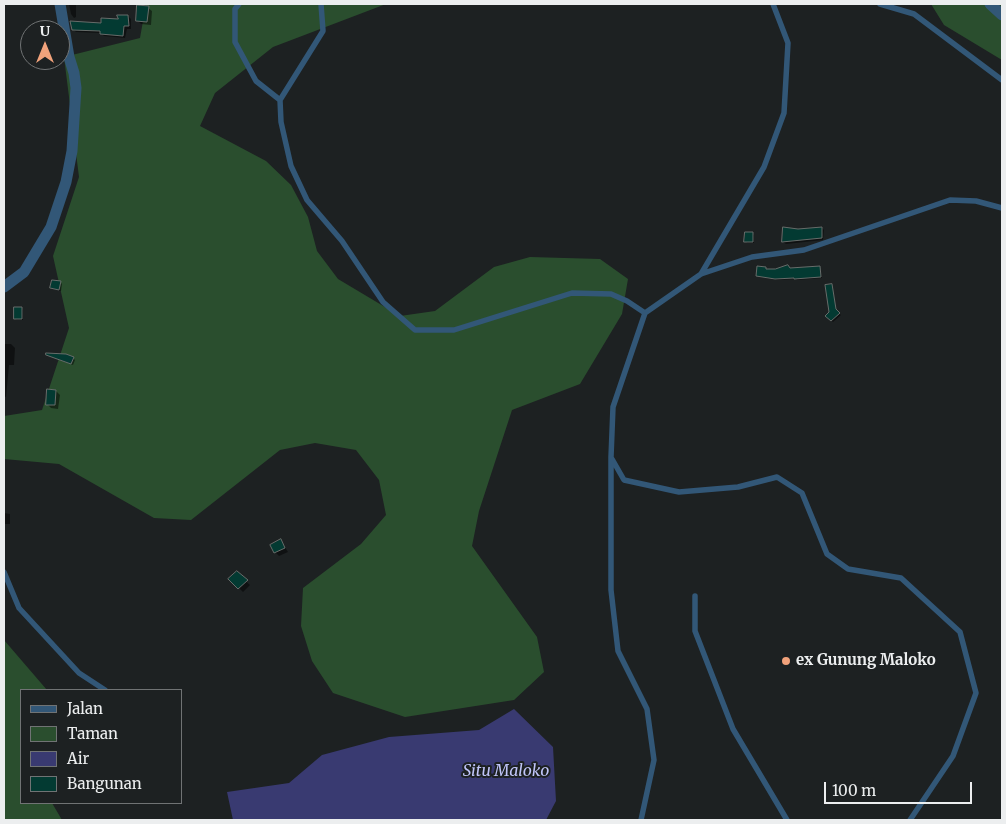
<!DOCTYPE html>
<style>
body{margin:0}
#map{position:relative;width:1006px;height:824px;overflow:hidden;background:#1d2122;font-family:Merriweather,serif}
canvas{display:block}
.frame{position:absolute;inset:0;border:5px solid #eceeef;pointer-events:none}
.legend{position:absolute;left:20px;top:689px;width:162px;height:115px;box-sizing:border-box;background:#1d2122;border:1px solid #707374;margin:0;padding:6px 9px;list-style:none;font-size:15px;color:#eceeef}
.legend li{display:flex;align-items:center;gap:10px;height:25px}
.legend b{width:25px;border:1px solid #707374}
.north{position:absolute;left:20px;top:20px;width:50px;height:50px;box-sizing:border-box;background:#1d2122;border:1px solid #707374;border-radius:50%;rotate:0deg;font-size:14px;font-weight:700;line-height:20px;text-align:center;color:#eceeef}
.north::after{content:'';display:block;margin:auto;width:18px;height:22px;background:#f1a27b;clip-path:polygon(50% 0,100% 100%,50% 72%,0 100%)}
.scale{position:absolute;left:824px;top:782px;width:148px;height:22px;box-sizing:border-box;border:2px solid #eceeef;border-top:0;padding-left:6px;font-size:15px;line-height:18px;white-space:nowrap;color:#eceeef;-webkit-text-stroke:4px #1d2122;paint-order:stroke}
</style>
<div id="map">
<canvas width="1006" height="824"></canvas>
<div class="frame"></div>
<ul class="legend">
<li><b style="height:6px;background:#325777"></b>Jalan</li>
<li><b style="height:14px;background:#2a4e2e"></b>Taman</li>
<li><b style="height:14px;background:#393a71"></b>Air</li>
<li><b style="height:14px;background:#033a32"></b>Bangunan</li>
</ul>
<div class="north">U</div>
<div class="scale">100 m</div>
</div>
<script>
const context = document.querySelector('canvas').getContext('2d');
context.lineJoin = 'round';
function paint(path, color) { context.fillStyle = color; context.fill(path, 'evenodd'); }
function stroke(path, color, width, dash) { context.strokeStyle = color; context.lineWidth = width; context.lineCap = dash ? 'butt' : 'round'; context.setLineDash(dash || []); context.stroke(path); }
function label(font, color, halo, rows, align = 'center') {
  context.font = font + ' Merriweather,serif'; context.lineWidth = 4; context.setLineDash([]); context.textBaseline = 'middle'; context.strokeStyle = halo; context.fillStyle = color; for (const [text, x, y, turn = 0] of rows) {
    context.save(); context.translate(x, y); context.rotate((+turn || 0) * Math.PI / 180); context.textAlign = isNaN(turn) ? turn : align; if (halo) context.strokeText(text, 0, 0); context.fillText(text, 0, 0); context.restore();
  }
}
paint(new Path2D(`
 M146,4H386L273,47L215,93L200,126L266,161L291,185L308,217L317,251L338,279L400,316L435,311L494,267L530,257L600,259L628,279L622,314L580,384L512,410L479,511L472,546L537,637L544,672L514,700L405,717L333,693L312,661L301,626L303,588L361,544L386,515L379,480L356,450L315,443L280,450L191,520L154,518L59,464L4,459V416L42,410L69,328L53,256L79,177L64,57L140,38Z
 M931,4H1002V60L944,25Z
 M4,640L47,690H21V803H52L62,820H4Z`), '#2a4e2e');
paint(new Path2D(`
 M514,709L553,747L556,801L546,820H233L227,792L289,783L322,755L389,737L479,730Z`), '#393a71');
paint(new Path2D(`
 M69,4H76V17L74,18L71,14Z
 M148,8L152,11L151,25L141,24L137,20Z
 M128,16L131,19V29H127L125,38L104,36L101,33L76,32L73,29L119,20Z
 M822,228L824,230L823,240L786,244L783,242L784,229L798,230Z
 M752,234L754,235V243H747L746,241Z
 M765,268L767,270L819,268L822,278L797,280L796,279L778,280L759,277L757,276Z
 M60,282L62,284L61,291L52,288Z
 M832,285L837,312L841,315L833,322L827,316L831,313Z
 M22,309L23,310V320H17L15,319Z
 M4,344H11L15,348L14,365H9L6,397L4,396Z
 M47,355L73,358L75,360L73,365Z
 M56,391L60,395L58,409L51,408L47,404Z
 M4,513L10,514V524H4Z
 M281,541L288,552L279,556L275,552Z
 M237,573L250,585L243,592L230,579Z`), '#0007');
const building = new Path2D(`
 M137,5L149,6L147,22L136,21Z
 M117,15H128L129,26H124L123,36L100,34V31L72,30L70,21L101,23V18L118,19Z
 M783,227L798,229L822,227V238L782,242Z
 M745,232H753V242H744Z
 M788,265L790,268L820,266L821,277L794,279V278L775,279L756,276L757,266L766,267V269H775Z
 M52,280L61,281L59,290L50,288Z
 M832,284L836,309L840,313L831,321L825,316L829,312L825,285Z
 M14,307H22V319H14Z
 M46,353L66,354L74,357L71,364L46,355Z
 M47,389L56,390L55,405H46Z
 M281,539L285,548L274,553L270,545Z
 M237,571L248,580L238,589L228,579Z`);
paint(building, '#033a32');
stroke(building, '#676c6a', 1);
stroke(new Path2D(`
 M239,4L235,9V42L256,81L280,100
 M321,4L323,31L280,100L281,122L291,166L307,200L342,241L383,302L415,330H454L572,293L611,294L627,301L645,313
 M880,4L914,14L1002,80
 M701,274L764,167L784,113L788,43L773,4
 M612,459L624,480L679,492L738,487L777,477L802,493L827,554L848,569L901,578L960,632L976,693L953,756L910,820
 M4,572L19,608L79,673L105,690
 M695,596V631L733,729L787,820
 M641,820L654,760L647,709L618,651L611,590V457L613,407L645,313L701,274L752,257L804,250L950,200L976,201L1002,208`), '#325777', 5.5);
stroke(new Path2D(`
 M990,4L1002,15
 M4,287L24,272L51,227L66,182L72,151L76,88L74,73L69,57L60,4`), '#325777', 11);
for (const [x, y, r, color] of [
 [786,661,5,"#f1a27b"]
]) { const dot = new Path2D(); dot.arc(x, y, r, 0, 2 * Math.PI); context.fillStyle = color; context.fill(dot); stroke(dot, '#1d2122', 2); }
label('bold 15px', '#eceeef', '#1d2122', [
 ["ex Gunung Maloko",796,661]
], 'left');
label('italic 16px', '#c0c5f9', '#1d2122', [
 ["Situ Maloko",506,771]
]);
</script>
